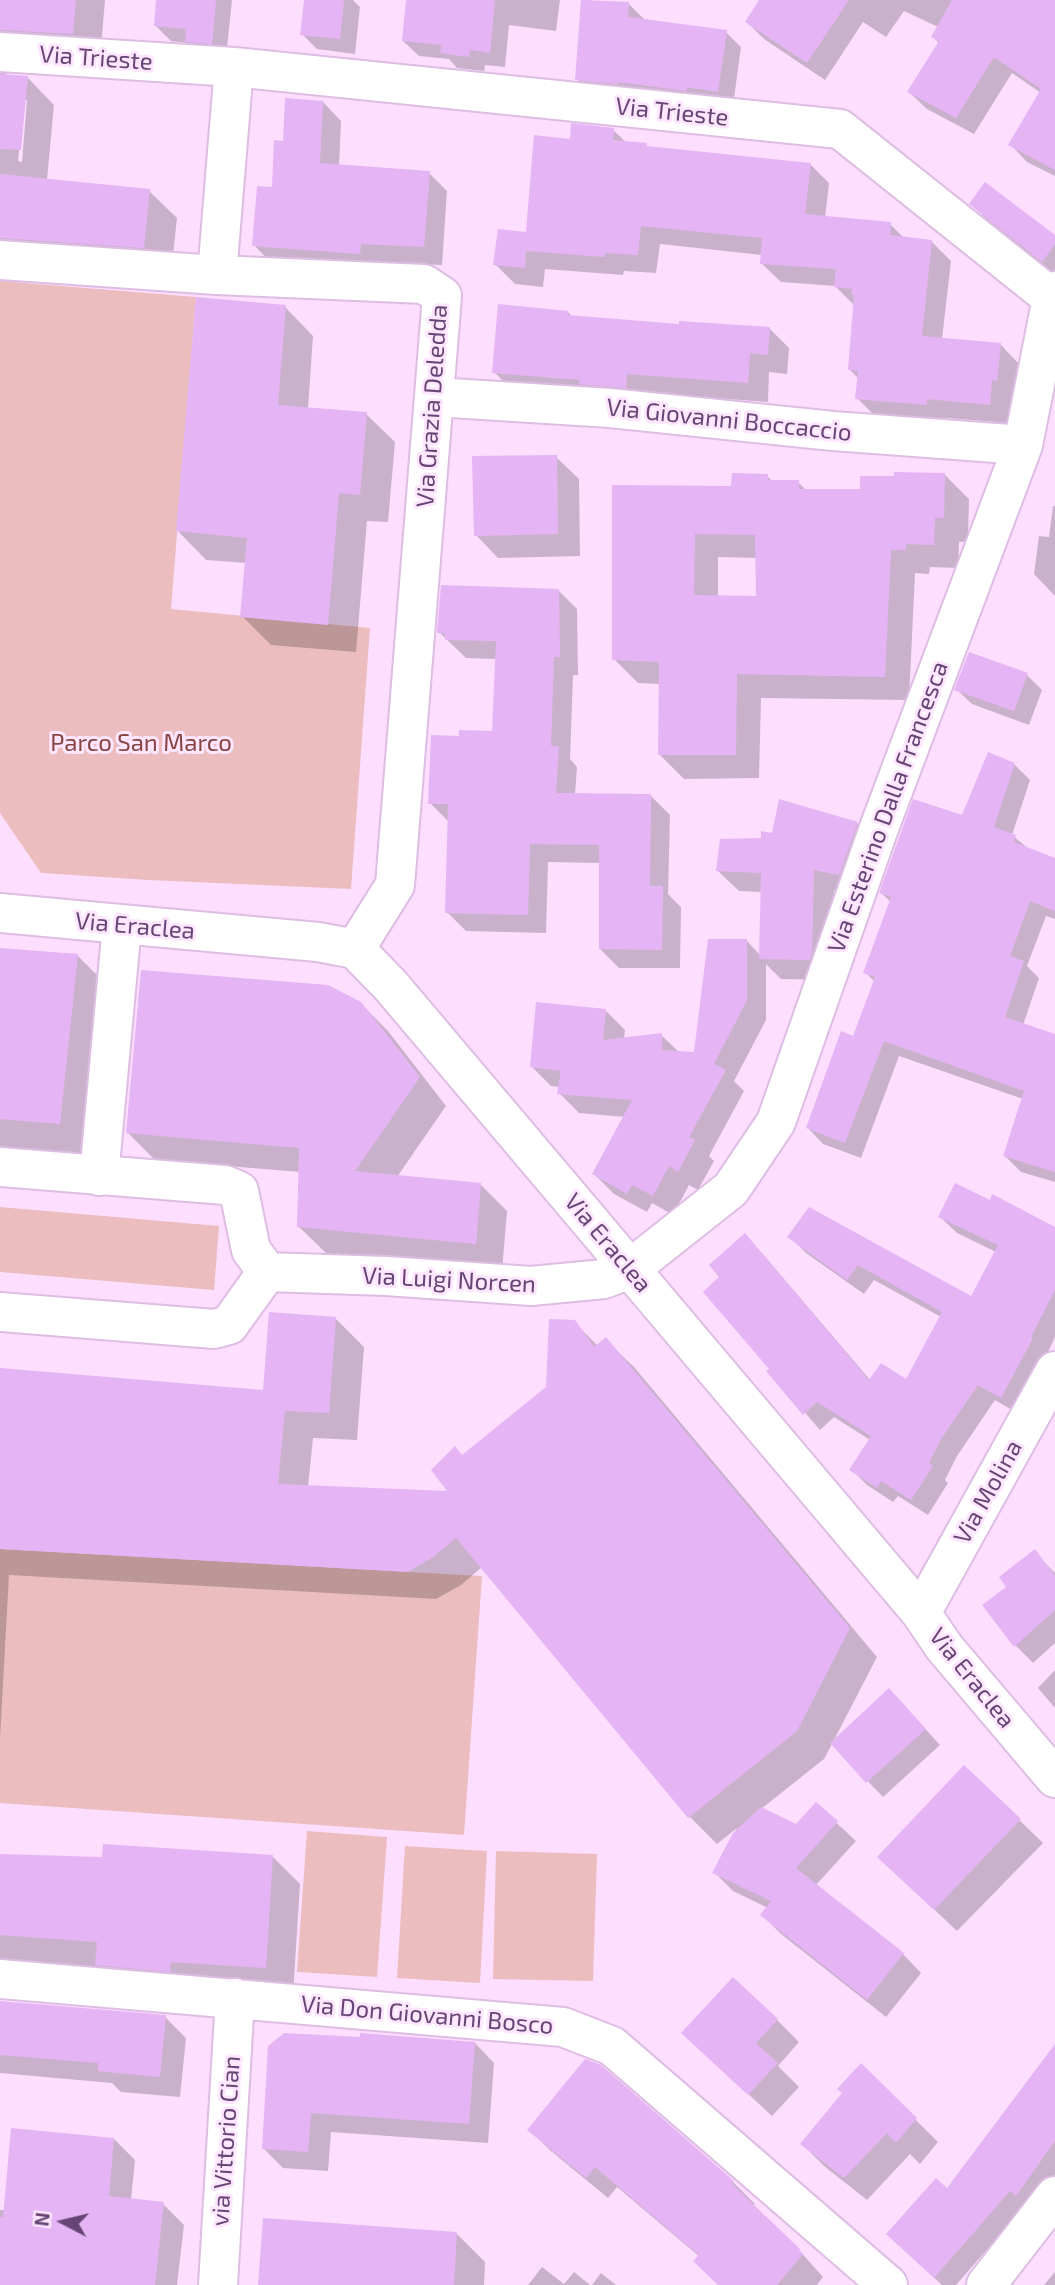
<!DOCTYPE html>
<style>
body{margin:0}
#map{position:relative;width:1055px;height:2285px;overflow:hidden;background:#fddefe;font-family:"Exo 2",sans-serif}
canvas{display:block}
.north{position:absolute;left:28px;top:2187px;width:70px;height:70px;-webkit-text-stroke:5px #fee6ff;paint-order:stroke;rotate:277deg;font-size:19px;font-weight:700;line-height:28px;text-align:center;color:#674575}
.north::after{content:'';display:block;margin:auto;width:24px;height:32px;background:#674575;clip-path:polygon(50% 0,100% 100%,50% 72%,0 100%)}
</style>
<div id="map">
<canvas width="1055" height="2285"></canvas>
<div class="north">N</div>
</div>
<script>
const context = document.querySelector('canvas').getContext('2d');
context.lineJoin = 'round';
function paint(path, color) { context.fillStyle = color; context.fill(path, 'evenodd'); }
function stroke(path, color, width, dash) { context.strokeStyle = color; context.lineWidth = width; context.lineCap = dash ? 'butt' : 'round'; context.setLineDash(dash || []); context.stroke(path); }
function label(font, color, halo, rows, align = 'center') {
  context.font = font + ' "Exo 2",sans-serif'; context.lineWidth = 6; context.setLineDash([]); context.textBaseline = 'middle'; context.strokeStyle = halo; context.fillStyle = color; for (const [text, x, y, turn = 0] of rows) {
    context.save(); context.translate(x, y); context.rotate((+turn || 0) * Math.PI / 180); context.textAlign = isNaN(turn) ? turn : align; if (halo) context.strokeText(text, 0, 0); context.fillText(text, 0, 0); context.restore();
  }
}
paint(new Path2D(`
 M0,281L196,297L171,609L370,628L351,889L149,880L41,873L0,813Z
 M0,1207L219,1226L214,1290L0,1272Z
 M0,1549L482,1576L464,1835L0,1803Z
 M307,1831L387,1837L377,1977L297,1972Z
 M405,1846L487,1851L480,1983L397,1978Z
 M496,1851L597,1854L593,1981L493,1979Z`), '#ebbdbf');
paint(new Path2D(`
 M0,0H105L100,60L8,68L6,76L27,77L54,105L47,180L149,191L177,218L171,274L0,267ZM24,100H27L22,162L18,161Z
 M158,0H232L226,58L202,57L188,43L171,41L156,26Z
 M306,0H353L360,7L355,54L317,49L302,34Z
 M408,0H560L556,31L509,25L505,67L485,65L484,71L457,68L449,59L419,56L403,41Z
 M583,0L629,4L644,19L726,32L741,47L733,106L592,95L577,79Z
 M761,0H1055V176L1027,162L1010,144L1041,93L1012,73L974,134L927,109L909,92L940,44L933,37L938,27L904,11L886,37L863,22L825,80L764,39L747,22Z
 M323,102L341,121L339,166L429,173L447,191L442,265L379,262L378,271L272,264L254,245L273,189L285,143Z
 M613,130L627,143L646,145L649,148L810,164L829,183L825,218L890,224L905,239L931,241L951,261L942,339L1000,344L1019,364L1016,399H1011L1009,423L946,418V424L876,417L857,398L859,379L850,370L855,306L835,286L781,282L761,263L762,255L660,244L656,273L624,271L623,275L545,269L543,287L515,284L495,264L528,234L572,140Z
 M971,203L1055,237V274L986,219Z
 M285,307L313,336L308,409L366,414L395,442L388,522L367,521L356,652L271,645L242,616L246,563L206,560L178,531Z
 M568,312L572,317L680,326L769,328L789,348L787,374L769,372L768,402L646,393L514,392L494,372Z
 M556,457L579,479L580,556L498,558L476,535Z
 M945,475L969,499L968,541L959,542L958,568L930,567L929,574L915,573L909,700L761,698L759,778L684,779L660,755L661,684L638,683L614,659V487L733,488L767,476L773,482H798L807,491H862ZM718,557L757,558V598L718,597Z
 M1053,506H1055V596L1034,574L1039,536L1049,537Z
 M558,590L577,609L578,675H573L570,759L577,767L575,795L651,796L670,815L668,894L681,907L680,968H619L600,949L601,863L548,862L546,933L466,931L447,912L449,822L430,803L460,738L493,733L497,659L466,658L439,632Z
 M1027,675L1042,690L1029,725L972,704L956,689Z
 M1014,764L1030,780L1012,835L1030,850L1055,860V919L1046,916L1027,966L1039,978L1023,1025L1055,1036V1182L1021,1172L1005,1156L1023,1099L899,1056L861,1158L823,1144L808,1128L854,1038L875,982L865,972L891,902L881,893L963,817Z
 M857,823L878,844L860,895L834,890L830,980L781,979L766,964V1020L734,1081L744,1091L709,1156L714,1161L698,1190L689,1185L673,1215L652,1203L647,1212L614,1194L594,1174L625,1117L579,1113L559,1093L560,1087L551,1086L532,1067L605,1010L625,1030L624,1039L661,1035L680,1053L695,1054L747,941L760,955L762,892L739,891L718,871L774,835Z
 M0,950L77,955L115,993L97,1161L0,1154Z
 M360,1003L388,1031L446,1106L397,1177L480,1184L507,1211L502,1271L326,1253L298,1226L300,1172L155,1160L128,1133Z
 M940,1217L1055,1229V1337L1047,1354L1048,1355L1017,1413L995,1400L957,1456L945,1480L948,1483L928,1515L898,1496L893,1502L867,1485L851,1469L870,1440L834,1417L820,1430L769,1371L771,1369L761,1252L871,1381H907L941,1317L874,1280L864,1294L806,1253L790,1237L972,1299L996,1252L957,1233Z
 M336,1319L364,1347L357,1440L313,1438L308,1487L451,1493L463,1457L548,1387L574,1322L598,1346L606,1340L634,1367L877,1657L833,1742L904,1706L940,1745L883,1797L832,1744L824,1759L761,1809L796,1827L816,1804L856,1841L816,1885L903,1954L921,1973L886,2017L781,1934L762,1915L768,1908L733,1891L715,1873L737,1828L717,1844L689,1816L482,1567L461,1585L436,1599L9,1575L0,1739V1370L264,1391Z
 M1034,1552L1055,1573V1643L1033,1663L1016,1646L985,1605L1009,1587Z
 M1055,1670V1708L1038,1688Z
 M964,1767L1043,1843L957,1931L902,1879Z
 M0,1856L104,1859L272,1856L300,1884L293,1995L124,1992L99,1967L0,1961Z
 M0,2003L165,2017L186,2038L180,2097L121,2092L112,2083L0,2073Z
 M777,2020L799,2042L778,2066L799,2087L772,2116L706,2055Z
 M475,2043L494,2063L488,2143L331,2132L328,2171L283,2168L263,2148L270,2047Z
 M1055,2048V2177L1032,2209L1026,2205L956,2285H942L903,2249Z
 M861,2066L938,2142L920,2164L910,2154L867,2200L824,2166L802,2144L844,2093Z
 M529,2130L733,2182L755,2204L752,2206L799,2250L823,2277L817,2285H719L700,2257L617,2187L608,2198L551,2151Z
 M114,2139L135,2160L131,2200L163,2204L184,2225L177,2285H0V2210H5Z
 M457,2234L485,2262L484,2285H259Z
 M542,2267L564,2284L574,2272L590,2285H528Z
 M1055,2272V2285H1044Z
 M601,2273L616,2285H592Z`), '#0003');
paint(new Path2D(`
 M0,0H76L73,34L0,30Z
 M156,0H216L212,44L185,42L186,29L154,26Z
 M304,0H344L340,39L300,35Z
 M406,0H495L490,53L470,50L469,57L440,53L442,45L402,41Z
 M581,0L629,2L628,17L727,30L718,92L687,87L686,91L618,82V84L575,80Z
 M759,0H849L807,63L745,22Z
 M952,0H1055V170L1008,145L1041,89L994,57L956,118L907,92L939,41L931,37Z
 M0,74L28,76L21,150L0,149Z
 M285,98L323,101L320,163L430,171L424,247L361,244L360,254L252,246L257,186L272,187L274,140L283,141Z
 M571,123L614,128L613,140L647,143L646,146L811,163L805,214L891,222L890,235L932,240L922,336L1001,343L997,381L992,380L990,405L927,399V405L855,399L858,371L848,370L854,295L851,294L852,289L834,287L836,269L760,264L762,238L641,226L638,255L605,253V257L526,251L525,268L493,265L498,229L526,232L534,135L570,139Z
 M0,174L150,189L144,248L0,238Z
 M985,182L1055,235V244L1042,262L969,204Z
 M196,297L286,305L278,405L367,412L360,495L339,493L328,625L240,617L247,538L176,531Z
 M498,304L568,311V315L679,324V321L770,327L768,355L750,353L748,383L627,374L626,388L579,384L580,380L492,373Z
 M557,455L558,534L474,536L472,456Z
 M894,472L945,473L944,518H935L934,545L906,544V550H891L885,677L737,674L736,755H658L659,662L612,660V485L731,486L732,473L768,474V480H799V489H860V476H894ZM695,534L755,535L756,596L694,595Z
 M441,585L559,589L560,657H554L551,746H559L556,793L651,794L650,886H663L662,950L599,949V845L530,844L528,915L445,913L448,804H428L431,735L459,736V730L492,731L496,641L445,640V633H437Z
 M969,652L1028,673L1014,711L954,690Z
 M988,752L1015,763L994,827L1016,835L1014,842L1055,858V911L1030,901L1010,956L1024,961L1005,1017L1055,1034V1172L1003,1156L1024,1091L884,1041L845,1143L806,1128L841,1031L853,1036L875,977L863,973L891,897L879,893L913,799L962,815Z
 M779,799L858,822L839,875L814,870L812,953L809,960L759,959L761,873L716,871L720,839L761,838V831L772,833Z
 M708,939H747V1000L714,1064L726,1070L689,1137L695,1140L678,1172L669,1166L653,1196L632,1185L627,1194L592,1174L632,1100L557,1094L561,1071L530,1067L536,1002L606,1009L603,1040L662,1033V1050L694,1052Z
 M0,948L78,954L60,1124L0,1119Z
 M141,970L328,985L361,1002L420,1077L355,1171L481,1183L476,1244L297,1227L299,1148L126,1133Z
 M955,1183L990,1200L992,1194L1055,1227V1290L1031,1337L1033,1338L1001,1398L978,1385L941,1439L929,1463L933,1466L911,1500L881,1481L877,1488L849,1470L871,1436L817,1402L803,1415L766,1371L769,1369L703,1292L719,1277L709,1265L745,1233L869,1380L881,1363L906,1379L942,1312L858,1265L847,1280L787,1237L809,1207L971,1296L998,1245L938,1217Z
 M269,1312L336,1317L329,1413L285,1411L278,1484L447,1491L431,1470L455,1446L462,1455L546,1387L549,1319L575,1320L594,1347L606,1337L850,1628L797,1731L688,1818L456,1538L433,1557L408,1572L0,1549V1368L263,1390Z
 M1035,1549L1055,1576V1610L1014,1647L982,1605L1006,1587L999,1577Z
 M889,1688L926,1729L866,1783L830,1743Z
 M964,1765L1021,1819L934,1910L877,1857Z
 M816,1802L838,1821L796,1868L904,1953L867,2000L760,1915L771,1901L712,1873L733,1833L761,1807L796,1824Z
 M103,1844L273,1855L266,1968L171,1962L170,1972L95,1965L97,1942L0,1935V1854L102,1857Z
 M733,1977L778,2019L756,2043L778,2063L748,2095L681,2033Z
 M0,2001L166,2015L160,2077L98,2071V2063L0,2055Z
 M284,2033L360,2037V2033L475,2042L469,2124L311,2113L308,2152L262,2149L268,2046Z
 M1055,2044V2141L1016,2196L1010,2191L934,2278L886,2234L936,2178L947,2188Z
 M585,2059L601,2065L734,2181L732,2184L800,2249L799,2250L803,2254L777,2285H718L693,2261L699,2255L595,2167L586,2178L527,2130Z
 M861,2063L917,2118L896,2143L887,2133L844,2178L800,2144L842,2093L837,2089Z
 M11,2128L114,2138L109,2196L164,2202L155,2285H0V2217H3Z
 M263,2218L457,2232L454,2285H258Z`), '#e5b4f5');
const minor = new Path2D(`
 M0,52L234,67L840,129L1052,298
 M0,260L217,275L424,284L442,296L395,885L355,949
 M217,275L234,67
 M435,397L610,408L833,431L1023,445
 M0,913L318,942L355,949L391,986L921,1613L944,1647L1055,1778
 M0,1167L225,1185L239,1191L251,1250L267,1272L229,1325L214,1329L0,1312
 M99,1176L122,925
 M267,1272L386,1276L531,1286L604,1279L630,1269L731,1189L776,1122L879,828L1023,445L1052,298L1055,291
 M921,1613L1055,1371
 M0,1979L563,2027L612,2046L888,2285
 M218,2285L235,1998
 M986,2285L1055,2196`);
stroke(minor, '#debde4', 42);
stroke(minor, '#fff', 38);
label('24px', '#674575', '#fee6ff', [
 ["Via Trieste",96,58,4],
 ["Via Trieste",672,112,6],
 ["Via Grazia Deledda",432,406,-86],
 ["Via Giovanni Boccaccio",729,420,6],
 ["Via Esterino Dalla Francesca",888,807,-70],
 ["Via Eraclea",135,926,5],
 ["Via Eraclea",608,1243,50],
 ["Via Luigi Norcen",449,1280,3],
 ["Via Molina",988,1492,-61],
 ["Via Eraclea",972,1678,51],
 ["Via Don Giovanni Bosco",427,2015,5],
 ["via Vittorio Cian",226,2141,-86]
]);
label('24px', '#884541', '#fee6ff', [
 ["Parco San Marco",141,743]
]);
</script>
